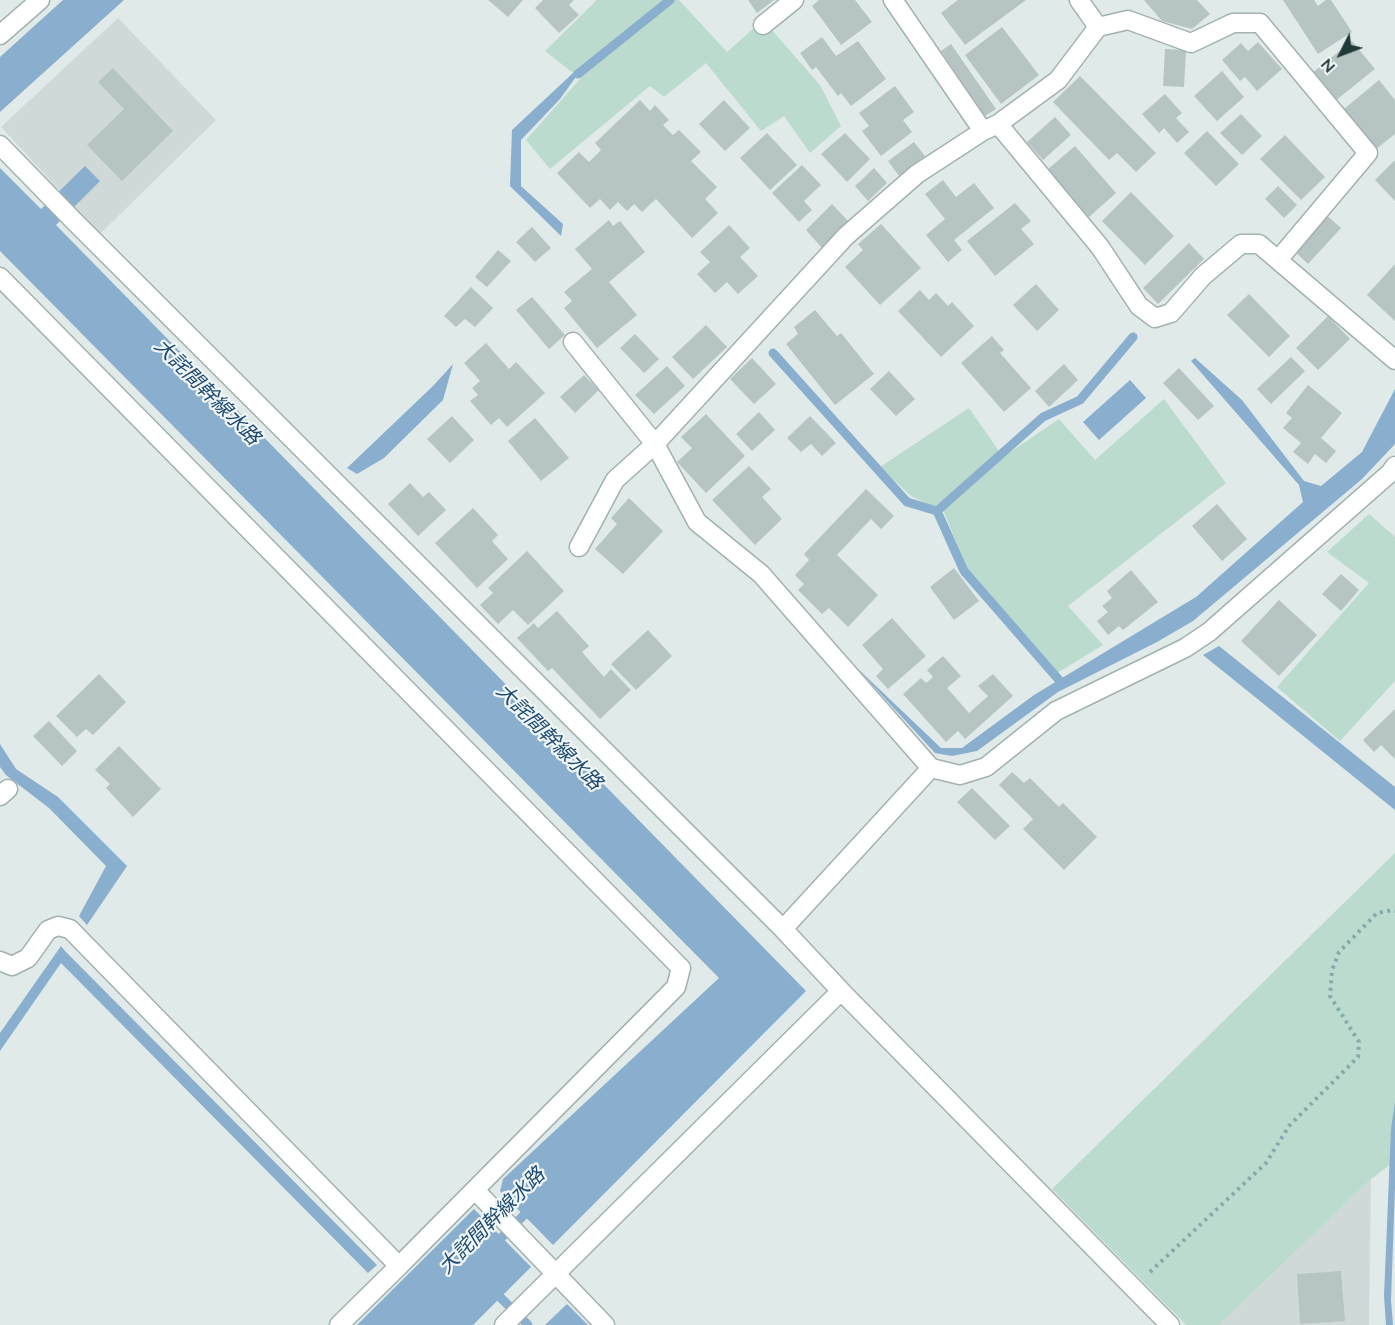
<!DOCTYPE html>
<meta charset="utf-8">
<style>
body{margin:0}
#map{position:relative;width:1395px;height:1325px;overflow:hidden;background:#e0eae9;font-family:Mulish,sans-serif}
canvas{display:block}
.north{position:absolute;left:1311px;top:24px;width:60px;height:60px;-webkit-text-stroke:4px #f0f7f6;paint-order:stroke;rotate:228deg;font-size:16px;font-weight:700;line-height:24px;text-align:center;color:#22393a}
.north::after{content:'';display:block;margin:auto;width:21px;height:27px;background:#22393a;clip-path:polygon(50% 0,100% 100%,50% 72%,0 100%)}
</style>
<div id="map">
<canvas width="1395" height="1325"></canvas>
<div class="north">N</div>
</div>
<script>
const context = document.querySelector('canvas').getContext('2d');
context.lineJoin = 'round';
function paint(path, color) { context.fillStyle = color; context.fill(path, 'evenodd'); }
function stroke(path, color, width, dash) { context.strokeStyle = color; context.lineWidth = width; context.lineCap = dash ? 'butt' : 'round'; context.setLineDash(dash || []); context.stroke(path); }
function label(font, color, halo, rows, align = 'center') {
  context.font = font + ' Mulish,"Noto Sans JP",sans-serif'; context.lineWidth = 4.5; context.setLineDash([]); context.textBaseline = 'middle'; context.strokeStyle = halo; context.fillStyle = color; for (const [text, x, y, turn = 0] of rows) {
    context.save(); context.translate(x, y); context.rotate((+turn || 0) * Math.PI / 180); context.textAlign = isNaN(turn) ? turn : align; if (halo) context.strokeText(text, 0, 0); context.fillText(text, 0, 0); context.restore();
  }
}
paint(new Path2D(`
 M118,18L216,120L100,234L1,127Z
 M1371,1179L1369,1325H1219Z`), '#cfdad8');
paint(new Path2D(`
 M597,0H679L727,52L763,20L820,85L841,126L810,153L784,116L761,131L706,63L664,97L650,86L550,169L526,140L581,78L573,73L545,51Z
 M1164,399L1226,483L1068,606L1103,645L1057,673L966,567L944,512L911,496L880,467L969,408L1003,457L1059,419L1095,460Z
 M1369,514L1395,537V681L1340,741L1277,687L1369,583L1327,552Z
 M1395,853V1161L1371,1179L1219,1325H1186L1052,1189Z`), '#badbcd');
paint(new Path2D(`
 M63,0H124L0,112V57Z
 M573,73L578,74L560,99L521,140V186L563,224L561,236L510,186L512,130Z
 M85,166L100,181L56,225L806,991L553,1245L500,1191L503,1179L719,978L0,251V168L41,209Z
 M1195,358L1242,400L1304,481L1321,486L1362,452L1395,389V444L1362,479L1193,621L1157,642L1058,692L977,751L952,756L935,753L855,666L941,748H962L1034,695L1196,597L1303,502L1299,485L1191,361Z
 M453,364L443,400L384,458L357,474L347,468L433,386Z
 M1130,380L1146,398L1099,440L1083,422Z
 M1219,646L1395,787V810L1203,655Z
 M0,744L16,769L58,797L127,866L87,925L79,916L106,866L49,808L6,775L0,767Z
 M61,946L65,951L377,1265L368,1273L61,963L0,1051V1033Z
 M1395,1102V1187L1391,1300L1393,1325H1386L1384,1296L1391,1129Z
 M474,1209L531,1267L473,1325H357Z
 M567,1304L588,1325H545Z`), '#8aaecd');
stroke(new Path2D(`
 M578,74L670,0
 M773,353L907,502L937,511L964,571L1059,680
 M937,511L1043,417L1080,400L1133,337
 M494,1245L531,1208
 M492,1289L528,1325`), '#8aaecd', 9);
paint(new Path2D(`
 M488,0H523L508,17Z
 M543,0H574L569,5L579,15L559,33L535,8Z
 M748,0H774L757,13Z
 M819,0H855L872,22L841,45L812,6Z
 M958,0H1026L965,45L941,13Z
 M1144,0H1197L1210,14L1192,29L1162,21Z
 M1283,0H1314L1318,6L1326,0H1331L1352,32L1318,54Z
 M1002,27L1039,75L1001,104L965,55Z
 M822,37L836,56L858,41L886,79L851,106L841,93L838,96L816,67L812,70L800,53Z
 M1352,41L1375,69L1335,101L1312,73Z
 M1258,42L1282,69L1257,91L1245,77L1240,81L1222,60L1241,43L1248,51Z
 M951,44L996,109L985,116L941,51Z
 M1165,49L1186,50L1184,87L1163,86Z
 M113,68L173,131L122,181L87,145L124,109L98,82Z
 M1222,71L1244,97L1217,121L1194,96Z
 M1080,76L1156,153L1136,172L1117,153L1109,160L1053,102Z
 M1379,80L1395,100V134L1376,149L1344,109Z
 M895,86L914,112L903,120L912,132L881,156L862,131L869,126L859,113Z
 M1165,94L1182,113L1176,118L1189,132L1177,143L1164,128L1159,133L1142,114Z
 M640,100L650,111L655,105L669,120L663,125L673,135L679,130L701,152L691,161L717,187L705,199L718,213L692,238L656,199L642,212L634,204L627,211L618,202L610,210L600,199L590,208L557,173L579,152L589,162L601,150L595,143Z
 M724,100L750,128L725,151L699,124Z
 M1241,114L1262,136L1242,155L1220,133Z
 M1055,117L1071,135L1043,160L1027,142Z
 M1207,131L1239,164L1216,186L1184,153Z
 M767,133L797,165L770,190L740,158Z
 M845,133L870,159L847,182L821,154Z
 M1285,135L1325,177L1301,200L1260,159Z
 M914,142L925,156L899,176L888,161Z
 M1075,146L1116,193L1089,217L1047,170Z
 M1395,160V201L1375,180Z
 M802,165L821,185L804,201L812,210L799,222L772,193Z
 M874,168L887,183L868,201L855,186Z
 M943,180L956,197L974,183L994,208L954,240L962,250L948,262L926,235L945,219L925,194Z
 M1278,186L1297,205L1284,218L1265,199Z
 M1131,192L1174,236L1145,265L1102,221Z
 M1015,203L1031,221L1021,229L1034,244L995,276L967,241Z
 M832,204L850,223L823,249L806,230Z
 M1324,213L1341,228L1308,264L1292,249Z
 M609,220L613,226L620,221L645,252L609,282L637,315L597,348L564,308L572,301L564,292L592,269L575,249Z
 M881,224L921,268L880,305L845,267L863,250L858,244Z
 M729,225L750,248L740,257L758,276L738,294L727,282L715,293L697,274L710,262L700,252Z
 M532,227L551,248L535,262L516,242Z
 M1189,243L1204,259L1158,304L1143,288Z
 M498,250L511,261L487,287L475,277Z
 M1395,264V321L1367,295Z
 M1036,284L1059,310L1037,331L1013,305Z
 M471,287L493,308L475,327L465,319L456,327L444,316Z
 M920,290L929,300L936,293L948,306L952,302L974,326L941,357L898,311Z
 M1249,294L1290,336L1269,357L1227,315Z
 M532,297L565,335L549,349L516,310Z
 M815,310L837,336L841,333L874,374L835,405L786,344L798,334L794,327Z
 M1328,316L1350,339L1318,370L1296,348Z
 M706,325L727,347L693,379L672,357Z
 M635,334L659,359L644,373L620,348Z
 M992,336L1004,350L1000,353L1031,388L1004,412L961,363Z
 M486,343L509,369L516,362L545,393L507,427L499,418L491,425L470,401L478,395L472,388L480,381L464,363Z
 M1291,357L1305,371L1271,404L1257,389Z
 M752,358L776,384L754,404L730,379Z
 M1064,364L1078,380L1049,407L1035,391Z
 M667,366L685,386L654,414L635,395Z
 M1179,368L1214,406L1198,420L1163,383Z
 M889,371L915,399L896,416L870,389Z
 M584,375L599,390L575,413L560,397Z
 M1308,385L1342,413L1321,438L1336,451L1326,463L1315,454L1308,464L1293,452L1301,443L1283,428L1292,418L1286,413Z
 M759,412L775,430L752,451L736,434Z
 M706,414L745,456L706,493L677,462L692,448L681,437Z
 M452,416L474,440L450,463L427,439Z
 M810,416L836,443L822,456L811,444L801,452L787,438Z
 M535,418L569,458L541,481L508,441Z
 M749,466L771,489L762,497L782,519L755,545L712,500Z
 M410,483L423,497L429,492L446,510L418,536L388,504Z
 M866,489L894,516L881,529L871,519L837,555L878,595L848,627L829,608L822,614L798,590L804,584L795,575L809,560L804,554Z
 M629,498L663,531L623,574L595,549L617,524L611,518Z
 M1217,504L1247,539L1222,561L1192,526Z
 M473,508L498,535L492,541L508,559L477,588L435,543Z
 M527,551L564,591L528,625L513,610L498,624L480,605L493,593L488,588Z
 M954,568L979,601L954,620L930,587Z
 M1131,570L1158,602L1123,630L1119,626L1108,635L1097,621L1108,612L1102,606L1112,598L1107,591Z
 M1341,574L1359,590L1341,611L1322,594Z
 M1279,600L1317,635L1279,676L1241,641Z
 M557,611L589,646L582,652L604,677L611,669L631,690L600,719L552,668L548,671L517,638L534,623L538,628Z
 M892,618L926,656L888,689L876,676L883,669L862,645Z
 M648,630L672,656L636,690L611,664Z
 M943,656L961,676L947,688L969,713L988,696L978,686L993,674L1013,696L965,739L958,731L946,742L903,694L921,678L926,683L933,677L927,670Z
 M99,674L126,702L93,735L86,729L77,737L56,716Z
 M1395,709V759L1381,745L1374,752L1363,740Z
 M49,721L77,751L62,766L33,736Z
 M119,746L161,789L133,817L106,788L110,784L95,770Z
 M1012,772L1024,783L1030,778L1059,807L1063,803L1097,837L1064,870L1023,829L1033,819L999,785Z
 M972,788L1010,826L995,840L957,802Z
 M1341,1271L1345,1321L1300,1324L1297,1274Z`), '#b6c5c3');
const minor = new Path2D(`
 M893,0L983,131
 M1079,0L1098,27L1058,80L998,124L983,131L917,174L846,236L655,444L697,522L761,574L931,768L960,775L986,767L1056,711L1185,648L1209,632L1390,473L1395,466
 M763,25L794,0
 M1098,27L1128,20L1191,43L1233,23H1260L1368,153L1278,260
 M0,35L40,0
 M998,124L1100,247L1139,306L1155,318L1171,313L1203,276L1241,244H1259L1395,360
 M0,145L74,221L783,929L841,991L1170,1325
 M0,277L681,968L676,987L399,1266L70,929L58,926L48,930L28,958L12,966L0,961
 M573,342L655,444L615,480L579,547
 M0,796L8,789
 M783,929L931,768
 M475,1190L605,1325
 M339,1325L399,1266
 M504,1325L841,991`);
stroke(minor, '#a3b1b1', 21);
stroke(new Path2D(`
 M1150,1272L1266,1163L1289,1126L1358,1057L1359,1042L1330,996L1332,970L1339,952L1377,913L1392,910L1395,911`), '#82acac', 4, [3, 4.5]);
stroke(minor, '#fff', 18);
label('italic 20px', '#1f4a72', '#f0f7f6', [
 ["大詫間幹線水路",207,392,45],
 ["大詫間幹線水路",549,737,45],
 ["大詫間幹線水路",492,1221,-45]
]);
</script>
